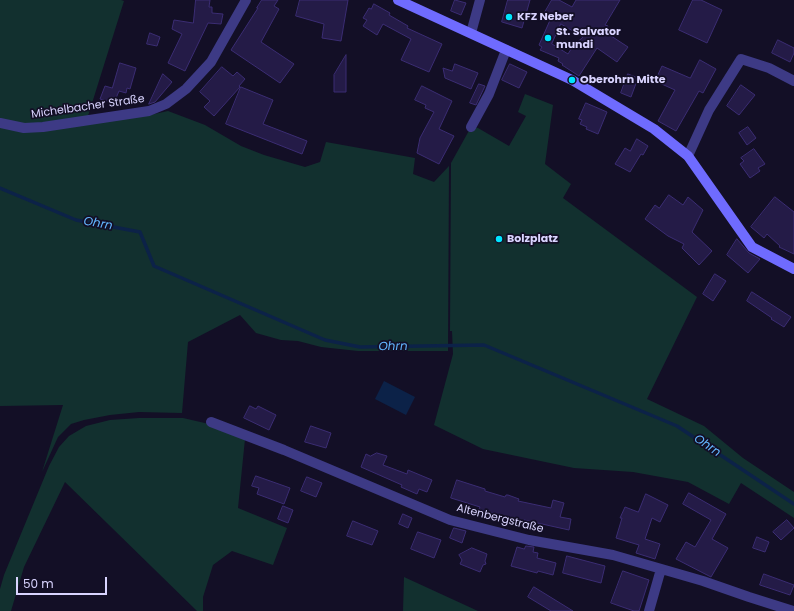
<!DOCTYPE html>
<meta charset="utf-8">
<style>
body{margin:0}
#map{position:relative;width:794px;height:611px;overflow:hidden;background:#130f26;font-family:Poppins,sans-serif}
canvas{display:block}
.scale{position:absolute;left:16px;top:577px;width:91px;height:18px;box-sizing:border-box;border:2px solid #d9d4ff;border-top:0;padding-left:5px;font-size:12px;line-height:14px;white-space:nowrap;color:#d9d4ff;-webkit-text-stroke:3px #130f26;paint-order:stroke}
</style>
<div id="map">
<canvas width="794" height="611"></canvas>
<div class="scale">50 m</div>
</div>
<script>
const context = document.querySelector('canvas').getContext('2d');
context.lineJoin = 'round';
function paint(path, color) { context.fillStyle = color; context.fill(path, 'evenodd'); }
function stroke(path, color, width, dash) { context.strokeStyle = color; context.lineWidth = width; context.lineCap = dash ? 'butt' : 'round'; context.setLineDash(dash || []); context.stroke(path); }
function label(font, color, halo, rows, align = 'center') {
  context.font = font + ' Poppins,sans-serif'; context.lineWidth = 3.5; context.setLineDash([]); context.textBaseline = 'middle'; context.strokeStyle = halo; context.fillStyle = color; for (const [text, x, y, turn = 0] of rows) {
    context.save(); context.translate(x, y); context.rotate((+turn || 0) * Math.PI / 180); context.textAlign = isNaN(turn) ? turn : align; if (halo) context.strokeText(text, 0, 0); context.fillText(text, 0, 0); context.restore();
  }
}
paint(new Path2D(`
 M0,0H121L124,1L88,116L38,124L22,123L0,119Z
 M525,94L553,105L545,164L571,184L563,198L697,297L647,399L704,426L743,458L794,492V518L741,483L729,504L688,482L633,472L574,468L483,449L434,425L453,354L452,331H450L451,163L471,127L478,128L509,146L526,116L518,112Z
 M168,111L205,125L241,146L264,155L305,167L320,162L326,142L415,158L413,174L434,182L449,166L448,351H358L321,347L298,341L281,340L256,333L240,315L188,342L182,413L139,412L110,415L84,420L71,424L58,437L42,472L63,405L0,406V126L150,115Z
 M139,418H183L209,424L245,439L238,508L287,528L273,565L232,551L213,565L203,597V611H197L65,482L24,567L11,611H0V589L4,575L49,466L59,447L69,436L86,426L110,420Z
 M404,577L478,611H403Z`), '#12302f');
paint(new Path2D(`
 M384,381L415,397L406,415L375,399Z`), '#0c2248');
stroke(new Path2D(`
 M0,188L76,220L140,232L154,266L325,340L360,347L484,345L677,426L794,504`), '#0c2248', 3.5);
const building = new Path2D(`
 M196,0H210L209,7H212V13L223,14L221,24L208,23L185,71L168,63L182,34L172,29L174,20L193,23Z
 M262,0H278L274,6L279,9L261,42L294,64L280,83L231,50L258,8H257Z
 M300,0H348L341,41L322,38L324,24L296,16Z
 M455,0L466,3L461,15L451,11Z
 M508,0H530L522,28L502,22Z
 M552,0H559L572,7L576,0H620L605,25L608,26L605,32L628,47L617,62L597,48L579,76L562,65L563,64L558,61L559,58L540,50L542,47L539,45L551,18L544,14ZM561,24L583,37L573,46L568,54L552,44Z
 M693,0H701L722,10L707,43L679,30Z
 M374,4L390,13L389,15L408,26L407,28L442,44L429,72L401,60L411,39L383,24L377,35L363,26L367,20L363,18L369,8L371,9Z
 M150,33L160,37L157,46L147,44Z
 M778,40L794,48V53L790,62L772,53Z
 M346,55V92H334V75Z
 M700,60L716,69L703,93L699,91L676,131L658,121L675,90L655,81L662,66L690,78Z
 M120,63L136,68L130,89L127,88L126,93L119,91L114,103L100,99L105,86L112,88Z
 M455,64L478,73L471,89L445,78L443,68L452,71Z
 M510,64L527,72L519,88L502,80Z
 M222,67L233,76L237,72L245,79L239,86L240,87L214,116L204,107L210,101L200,92Z
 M163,74L172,82L155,102L149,104Z
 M628,74L638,78L631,97L621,93Z
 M479,84L485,86L476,105L470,103Z
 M741,85L755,95L739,115L727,106Z
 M422,86L452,101L439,129L454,136L439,164L417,153L420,138L434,112L425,108L426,105L415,100Z
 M241,87L273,100L263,124L307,141L302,154L226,124Z
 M586,103L607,112L598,134L586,129L587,127L580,124L582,120L579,119Z
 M748,127L756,138L747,145L739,133Z
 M637,139L648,146L643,155L641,154L630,172L615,164L625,148L630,151Z
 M754,149L765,164L758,168L760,171L750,178L740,164L744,161L741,158Z
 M669,195L683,205L688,197L703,210L692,232L712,251L699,265L682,248L684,244L668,236L645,219L655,205L659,208Z
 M775,197L794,212V254L779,247L780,246L767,234L764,238L751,227Z
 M737,239L749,253L760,259L748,273L727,255Z
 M715,274L726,281L713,301L703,294Z
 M752,292L791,317L784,327L771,319L772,318L747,301Z
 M250,406L256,409L258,406L276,415L269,430L244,418Z
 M311,426L331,433L326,448L305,442Z
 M377,453L387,456L383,465L407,474L408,470L432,480L427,492L419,489L417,494L401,487L402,485L361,467L366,454L370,456Z
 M256,476L290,488L284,504L257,494L259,488L252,486Z
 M307,477L322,483L316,497L301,491Z
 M457,480L485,489V491L505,497L506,495H508L519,499L518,501L551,508L553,500L564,503L560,517L571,519L569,530L524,520L523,523L479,509L480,507L451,498Z
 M689,493L726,514L712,539L728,548L711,577L676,559L686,542L695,547L711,520L683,504Z
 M646,494L668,505L660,522L652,518L645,539L660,544L655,559L636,553L639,545L616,538L622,518H620L625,507L638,512Z
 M283,506L293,510L288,523L278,519Z
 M403,514L412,518L408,528L399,524Z
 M787,520L794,528L781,540L773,532Z
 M353,521L378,531L372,545L347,536Z
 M454,528L466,531L462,543L450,538Z
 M418,532L441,540L434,558L411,549Z
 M757,537L769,542L765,552L753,548Z
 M526,546L534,547L533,552L538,553L537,558L556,563L553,575L538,571L537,573L511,566L517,547L524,549Z
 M472,548L487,554L485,561L486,564L483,565L480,572L460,564L462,560L459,555Z
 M567,556L605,566L601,583L563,573Z
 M623,571L649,580L639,611H634L611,603Z
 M764,574L794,585L790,595L760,585Z
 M534,587L573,611H551L528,597Z`);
paint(building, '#241b47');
stroke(building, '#3b2d73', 1);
stroke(new Path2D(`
 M471,33L480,0
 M0,123L24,128L43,127L149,111L166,104L186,89L211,62L246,0
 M471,127L489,94L506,50
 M688,156L709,110L741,59L769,68L794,81
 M211,422L284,450L450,520L529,540L613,555L703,581L749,597L793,611
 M649,611L661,569`), '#3d3a85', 10);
stroke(new Path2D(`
 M398,0L572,80L654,129L688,156L752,247L794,269`), '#6f6bff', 10);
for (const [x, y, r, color] of [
 [509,17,4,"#00e5ff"],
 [548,38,4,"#00e5ff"],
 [572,80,4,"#00e5ff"],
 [499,239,4,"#00e5ff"]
]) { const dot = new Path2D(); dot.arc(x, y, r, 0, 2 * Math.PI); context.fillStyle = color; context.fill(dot); stroke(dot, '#130f26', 1.5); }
label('bold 11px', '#d9d4ff', '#130f26', [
 ["KFZ Neber",517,17],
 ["St. Salvator",556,32],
 ["mundi",556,45],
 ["Oberohrn Mitte",580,80],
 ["Bolzplatz",507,239]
], 'left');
label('11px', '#d9d4ff', '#130f26', [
 ["Michelbacher Straße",88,107,-8],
 ["Altenbergstraße",500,519,14]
]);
label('italic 12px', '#62b6ff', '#130f26', [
 ["Ohrn",98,224,10],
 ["Ohrn",393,347,-1],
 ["Ohrn",707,446,34]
]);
</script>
